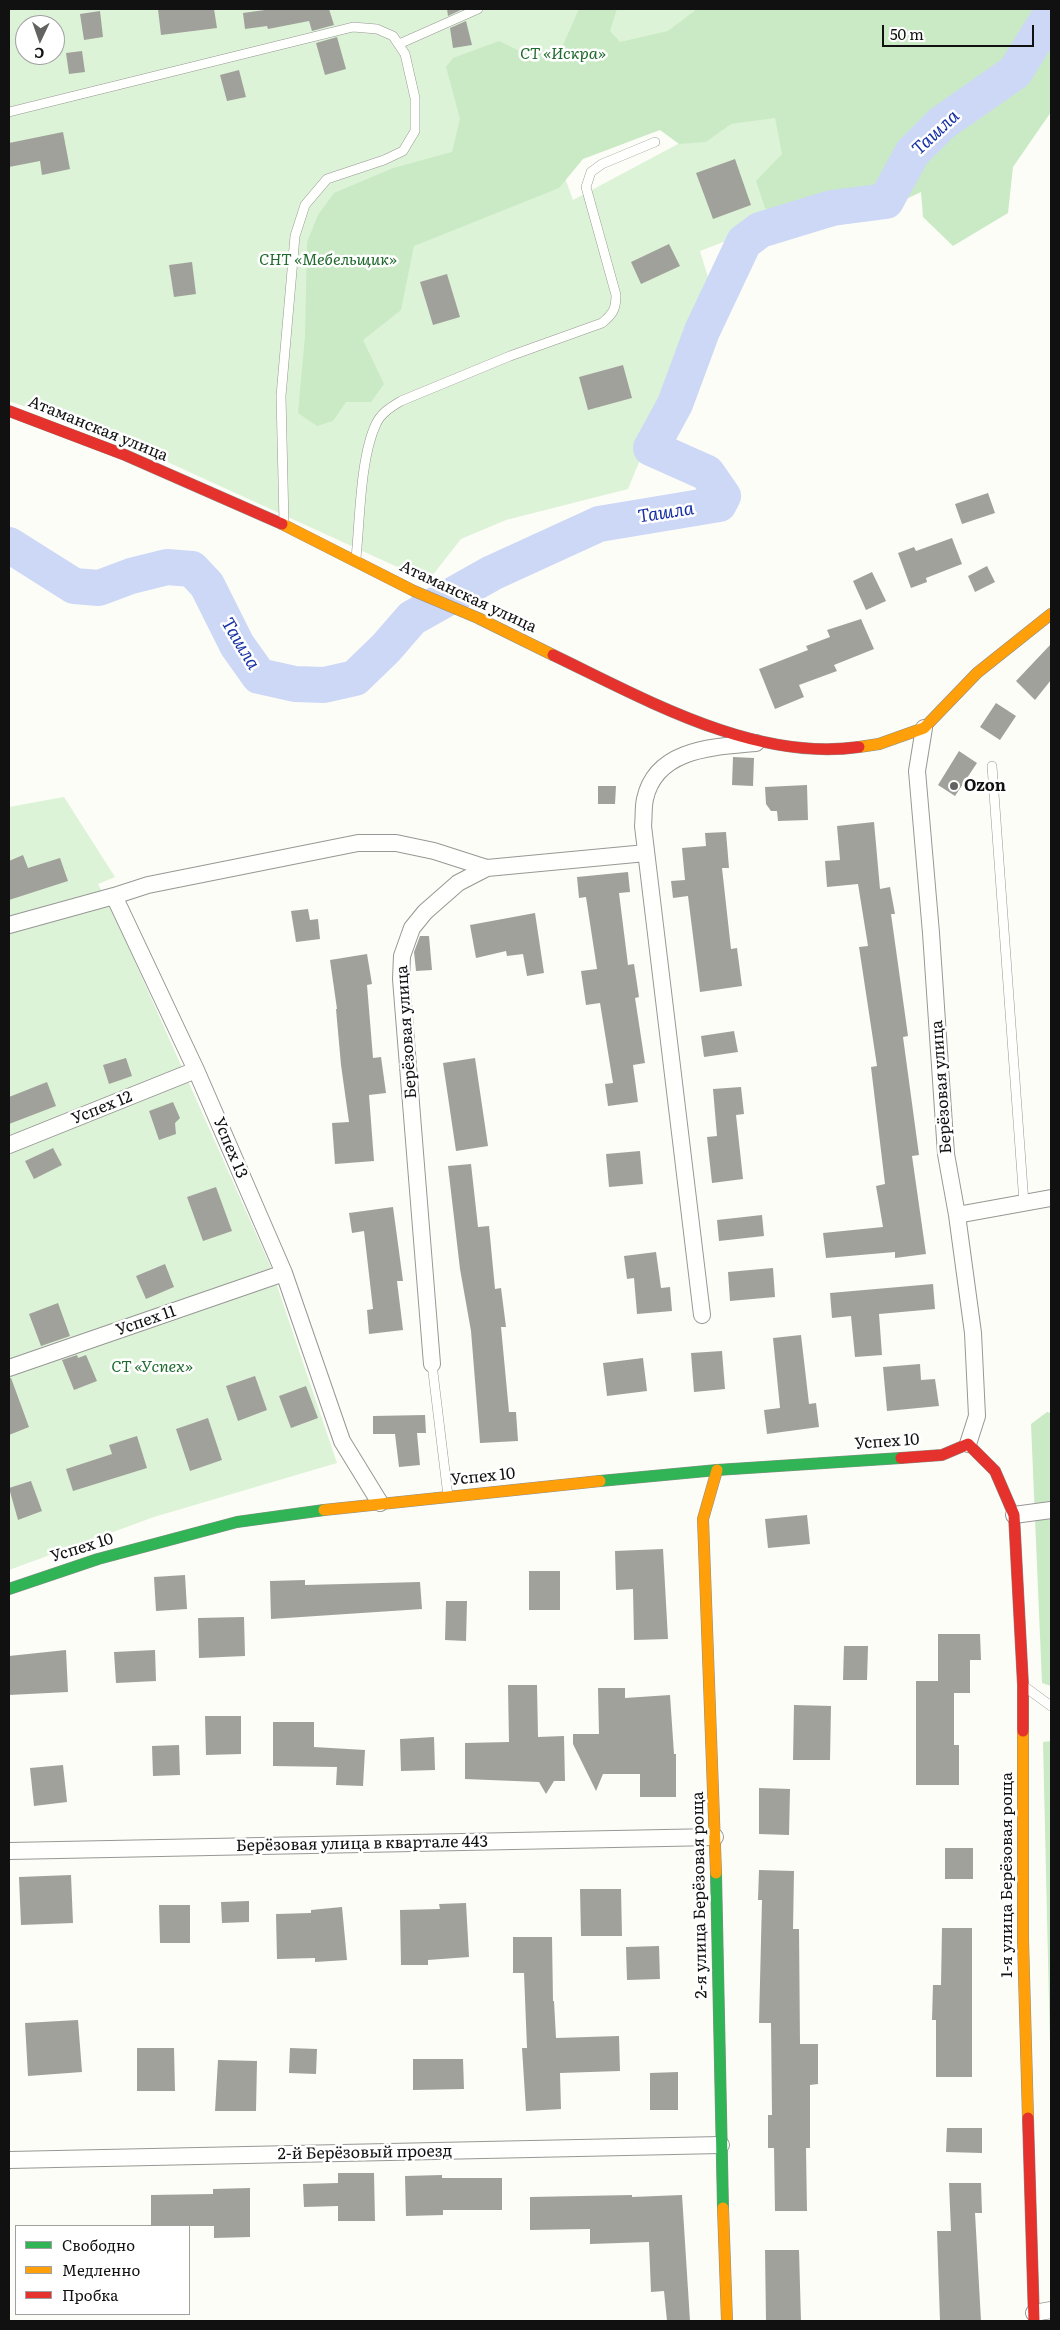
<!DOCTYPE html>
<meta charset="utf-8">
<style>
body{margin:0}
#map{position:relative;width:1060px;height:2330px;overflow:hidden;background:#fcfdf7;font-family:Literata,serif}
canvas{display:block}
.frame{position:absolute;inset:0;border:10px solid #111;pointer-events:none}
.legend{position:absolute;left:15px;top:2225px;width:175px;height:90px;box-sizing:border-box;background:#fff;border:1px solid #a0a0a0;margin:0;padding:6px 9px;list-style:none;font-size:15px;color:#111}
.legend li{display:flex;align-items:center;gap:10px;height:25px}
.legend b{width:25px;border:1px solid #a0a0a0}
.north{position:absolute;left:15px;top:15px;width:50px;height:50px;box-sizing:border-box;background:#fff;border:1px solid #a0a0a0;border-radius:50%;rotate:183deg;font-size:14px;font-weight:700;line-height:20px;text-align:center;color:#111}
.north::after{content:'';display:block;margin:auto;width:18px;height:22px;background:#636462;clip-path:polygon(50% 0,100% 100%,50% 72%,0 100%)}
.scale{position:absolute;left:882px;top:25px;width:152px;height:22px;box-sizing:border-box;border:2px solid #111;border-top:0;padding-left:6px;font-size:15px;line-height:18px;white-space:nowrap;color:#111;-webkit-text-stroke:4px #fff;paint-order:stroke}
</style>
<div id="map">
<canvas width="1060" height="2330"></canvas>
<div class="frame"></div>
<ul class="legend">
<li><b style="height:6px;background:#30b455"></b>Свободно</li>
<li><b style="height:6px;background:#ff9f0a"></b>Медленно</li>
<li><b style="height:6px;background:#e5322d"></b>Пробка</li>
</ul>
<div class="north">С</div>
<div class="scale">50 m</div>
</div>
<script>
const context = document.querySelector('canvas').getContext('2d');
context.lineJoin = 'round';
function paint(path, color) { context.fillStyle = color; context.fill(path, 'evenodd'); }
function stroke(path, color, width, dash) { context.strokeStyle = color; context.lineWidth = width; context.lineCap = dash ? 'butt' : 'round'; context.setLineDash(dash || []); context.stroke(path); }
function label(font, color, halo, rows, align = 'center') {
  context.font = font + ' Literata,serif'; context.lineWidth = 5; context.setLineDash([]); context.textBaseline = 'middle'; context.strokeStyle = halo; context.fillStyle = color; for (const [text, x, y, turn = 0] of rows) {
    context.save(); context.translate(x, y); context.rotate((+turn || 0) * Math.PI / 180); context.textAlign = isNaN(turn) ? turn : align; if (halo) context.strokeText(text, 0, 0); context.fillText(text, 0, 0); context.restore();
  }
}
paint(new Path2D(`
 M9,9H807L542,114L573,200L721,121L853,80L886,179L700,251L711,287L628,489L506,520L461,539L428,581L117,439L9,401ZM25,25H55V55H25Z
 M64,797L115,877L98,884L115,917L270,1265L337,1463L154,1517L9,1570V807Z`), '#ddf3d7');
paint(new Path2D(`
 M579,9H617L610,31L620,42L668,31L697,9H1051V112L1013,167L1008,213L953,246L923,217L921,192L868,217L815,231L765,208L756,181L782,154L775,118L731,124L706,142L679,144L660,130L583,159L559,188L414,246L401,310L363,340L384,384L371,402H346L333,421L317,426L298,413L305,336L307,242L318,215L334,193L393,168L452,152L460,119L446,67L453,58L499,41L528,55L563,45Z
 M1047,1412L1051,1413V1686L1042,1683L1031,1424Z
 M1051,1741V2089L1043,1742Z`), '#c9eac5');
stroke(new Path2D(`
 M9,545L74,586L99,588L131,576L167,567L192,569L207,585L237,645L259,676L295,684L324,685L355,678L386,648L412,618L492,573L599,524L719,504L723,496L707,473L651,448L675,404L702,331L744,242L760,230L832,208L886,201L912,153L942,123L1015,72L1051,14`), '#cdd8f6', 36);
paint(new Path2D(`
 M158,9H214L217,28L161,35Z
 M272,9H329L334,25L312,31L309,21L268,29L267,26L245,29L243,13Z
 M447,9H463L448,16Z
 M100,11L103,37L84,40L80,14Z
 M466,21L472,45L453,48L450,28Z
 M337,37L346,69L325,75L316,43Z
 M82,51L85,72L69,74L66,53Z
 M239,70L246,97L227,101L220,75Z
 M63,132L70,169L42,175L40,161L9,167V143Z
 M735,159L751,205L713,219L696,173Z
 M669,244L680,266L641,284L631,262Z
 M192,262L196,294L174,297L169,265Z
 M447,274L460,317L433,325L420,282Z
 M623,365L632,398L588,410L579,377Z
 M988,493L995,513L962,524L955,504Z
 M952,538L962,564L926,578L927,582L911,588L898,553L914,547L916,551Z
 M987,566L995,582L975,592L968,576Z
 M872,572L886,601L866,610L853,581Z
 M861,619L874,649L834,665L837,671L799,685L804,697L775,709L759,669L808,650L806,646L830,637L827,630Z
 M1051,644V680L1035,700L1016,681Z
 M996,703L1016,716L1000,740L980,727Z
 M959,751L977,763L955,796L938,785Z
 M733,757L754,758L753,786L732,785Z
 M807,785L808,820L778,821L777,811H771L766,804L765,787Z
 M598,786H616L615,804H598Z
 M874,822L880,889L890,887L895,914H891L908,1036L903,1037L919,1155L912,1156L926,1254L895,1258V1252L826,1258L823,1233L883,1227L876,1186L885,1184L871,1067L877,1066L859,947L868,946L858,884L827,887L825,861L840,860L837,826Z
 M726,832L729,868H722L731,949L737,948L742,986L700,992L688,896L673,898L671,881L685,880L682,848L706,846L705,833Z
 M23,855L28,868L60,858L68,881L9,900V861Z
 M628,872L630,892L619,893L628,965L634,964L639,997L635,998L645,1063L633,1065L638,1102L608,1106L605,1084L613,1083L600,1003L586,1005L581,971L597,969L586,897L579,898L577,877Z
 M308,909L310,920L318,919L320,939L296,942L291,911Z
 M535,913L544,973L527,976L523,954L507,956L506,951L476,958L470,925Z
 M420,936H429L432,970L416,971L414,952Z
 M367,954L372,984L367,985L373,1058L381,1057L386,1093L369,1095L374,1161L335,1164L332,1123L349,1122L341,1065L336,1009H337L330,960Z
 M734,1031L738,1052L704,1057L701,1036Z
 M126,1058L132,1076L109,1084L103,1065Z
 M475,1058L488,1146L456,1151L443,1063Z
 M47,1082L56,1106L9,1124V1097Z
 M741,1087L744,1114L736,1115L743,1179L712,1183L707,1137L717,1136L713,1089Z
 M173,1102L180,1118L175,1123L176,1134L159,1140L149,1111Z
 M53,1148L62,1165L34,1179L25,1161Z
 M640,1151L643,1184L609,1187L606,1154Z
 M471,1164L478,1227L489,1226L495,1289L501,1288L506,1327H501L509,1412H516L518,1441L480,1443L471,1331L460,1269L448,1166Z
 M216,1187L232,1231L203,1241L187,1197Z
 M393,1207L403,1281H397L403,1330L369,1334L367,1310L373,1309L364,1231L352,1233L349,1213Z
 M762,1215L764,1236L719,1241L717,1220Z
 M656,1252L661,1288L670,1287L672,1311L637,1314L634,1278L627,1279L624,1256Z
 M165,1264L174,1287L146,1299L136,1276Z
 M773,1268L775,1297L730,1301L728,1272Z
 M933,1284L935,1309L879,1314L882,1355L855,1357L851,1316L832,1318L830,1293Z
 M58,1303L70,1336L41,1346L29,1314Z
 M801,1335L809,1404L816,1403L819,1427L767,1434L764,1410L780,1408L773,1338Z
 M722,1351L725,1389L694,1392L691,1353Z
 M77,1355L78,1358L86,1355L97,1381L74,1390L62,1360Z
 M643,1358L647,1391L607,1396L603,1363Z
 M920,1364L921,1380L935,1379L939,1406L887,1411L883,1367Z
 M255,1376L267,1410L238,1421L226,1386Z
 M9,1378H11L29,1427L9,1435Z
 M306,1386L318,1418L291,1428L279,1396Z
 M425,1415L426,1433H417L420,1465L399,1467L395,1434H373V1416Z
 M208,1418L222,1460L190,1471L176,1429Z
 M137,1436L147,1468L73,1491L66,1469L112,1454L109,1445Z
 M31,1481L42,1511L18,1520L9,1488Z
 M807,1515L810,1544L768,1548L765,1519Z
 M663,1549L668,1639L634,1640L633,1589L616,1590L615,1551Z
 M529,1571H560V1610H529Z
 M185,1575L187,1609L156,1611L154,1577Z
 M305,1580V1585L420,1582L422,1609L271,1619L270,1581Z
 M446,1601H467L466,1641L445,1640Z
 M244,1617L245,1656L199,1658L198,1618Z
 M938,1634H980L981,1660H970V1693H954V1745H959V1785H916V1681H938Z
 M844,1646H868L867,1680H843Z
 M66,1650L68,1692L9,1695V1656Z
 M155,1650L156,1681L116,1683L114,1652Z
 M508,1685H537L538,1737L564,1736L565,1781H554L546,1794L539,1782L465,1779V1743L509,1742Z
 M598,1688H625V1698L670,1695L674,1754H676V1797H640V1774H603L596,1791L573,1744V1734H599Z
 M794,1705L831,1706L830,1760H793Z
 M205,1716H241V1754L206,1755Z
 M273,1722H314V1747L365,1750L363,1786L336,1785L337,1767L273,1766Z
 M434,1737L435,1770L401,1771L400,1739Z
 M179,1745L180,1775L153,1776L152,1746Z
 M63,1765L67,1802L34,1806L30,1768Z
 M759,1788L790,1789L789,1835L759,1834Z
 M945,1848H973V1879H945Z
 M759,1870L794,1871L793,1929H799L800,2044H818V2084L810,2085V2148H806L807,2211H775L774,2148H768V2115H772L771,2023H759L762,1900H758Z
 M71,1875L73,1923L21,1925L19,1877Z
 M580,1889H621L622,1936H581Z
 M249,1901V1922L222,1923L221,1902Z
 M466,1903L469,1957L428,1960V1965H401L400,1910L440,1909L439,1904Z
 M159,1905H190V1943H160Z
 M342,1907L347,1960L315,1962V1958L277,1959L276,1914L311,1913V1910Z
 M942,1928H972V2077H936V2020H932L933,1985H941Z
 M513,1937H552L553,2001H554L556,2038L619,2036L620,2071L560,2073L561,2109L526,2111L522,2048H527L524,1973H513Z
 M659,1946L660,1979L627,1980L626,1947Z
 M78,2020L82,2072L28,2076L25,2023Z
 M137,2048H174L175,2091H137Z
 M290,2048L317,2049L316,2074L289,2073Z
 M413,2059H463L464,2089L413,2090Z
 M218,2060L257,2061L256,2111H215Z
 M678,2072V2110H650V2073Z
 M947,2128H982V2153L946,2152Z
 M338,2173H374L375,2221H338V2206L304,2207L303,2184L338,2183Z
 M442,2175V2178H502V2210H443V2215L406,2216L405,2176Z
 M949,2183H981L982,2213H975L981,2321H940L937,2231H951Z
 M250,2188V2237L214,2238V2226H151V2195L213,2194V2189Z
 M632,2195V2197L682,2195L690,2321H667L664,2291L651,2292L649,2242L590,2244V2229L530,2230V2197Z
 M765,2250H799L801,2321H766Z`), '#a1a19c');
const lane = new Path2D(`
 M399,44L478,9
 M9,112L353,27L377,29L393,36L405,54L415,98V131L403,151L384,160L327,179L305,205L295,236L281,396L284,523
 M356,558C360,520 360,458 376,424C381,413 391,407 401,401L510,356L602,323C613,314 616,309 616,295L586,187L591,172L602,164L655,142
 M992,766L1024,1203
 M432,1364L448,1496
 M1025,1687L1051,1706`);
const street = new Path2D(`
 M924,728L917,771L931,933L946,1154L957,1215L973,1333L977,1416L968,1444
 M114,896L148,885L358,843H396L434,851L487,868
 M9,925L114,896L196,1070L284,1273L342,1441L380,1503
 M9,1145L196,1070
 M957,1215L1051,1198
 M702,1315L643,826C644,818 643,808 645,799C656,748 714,747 756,743
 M432,1364L401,979L402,956L412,928L425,912L458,883L487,868L646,853
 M9,1368L284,1273
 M1014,1515L1051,1510
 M9,1851L715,1837
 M9,2160L721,2145
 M1034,2313L1051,2310`);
const fast = new Path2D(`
 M600,1481L717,1470L901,1458
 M9,1589L98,1559L237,1522L324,1510
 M716,1873L723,2208`);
const slow = new Path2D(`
 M282,524L414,591L478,618L553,655
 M859,747L879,744L924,728L977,673L1051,614
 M324,1510L600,1481
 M1023,1731V1939L1028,2118
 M716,1873L703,1519L717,1470
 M723,2208L727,2321`);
const jam = new Path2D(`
 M9,411L125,455L282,524
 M553,655C645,699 754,762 859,747
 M901,1458L942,1455L968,1444L995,1471L1014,1515L1023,1685V1731
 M1028,2118L1034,2321`);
stroke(lane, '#979795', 10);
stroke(street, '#979795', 18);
stroke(fast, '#8d8e8b', 12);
stroke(slow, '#8d8e8b', 12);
stroke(jam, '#8d8e8b', 12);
stroke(lane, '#fffffe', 9);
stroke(street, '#fffffe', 16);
stroke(fast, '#30b455', 11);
stroke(slow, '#ff9f0a', 11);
stroke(jam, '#e5322d', 11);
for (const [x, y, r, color] of [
 [954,786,5,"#636462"]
]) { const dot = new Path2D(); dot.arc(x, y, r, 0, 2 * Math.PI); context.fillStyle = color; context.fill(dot); stroke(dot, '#fff', 2); }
label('italic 16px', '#206a2d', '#fff', [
 ["СТ «Искра»",563,54],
 ["СНТ «Мебельщик»",328,260],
 ["СТ «Успех»",152,1367]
]);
label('16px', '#111', '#fff', [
 ["Атаманская улица",98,429,22],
 ["Атаманская улица",468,597,25],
 ["Берёзовая улица",407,1032,-94],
 ["Берёзовая улица",942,1087,-94],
 ["Успех 12",102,1108,-22],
 ["Успех 13",230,1148,67],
 ["Успех 11",146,1321,-19],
 ["Успех 10",887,1442,-4],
 ["Успех 10",483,1477,-6],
 ["Успех 10",82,1548,-17],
 ["Берёзовая улица в квартале 443",362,1844,-1],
 ["1-я улица Берёзовая роща",1007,1875,-90],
 ["2-я улица Берёзовая роща",700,1895,-91],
 ["2-й Берёзовый проезд",365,2153,-1]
]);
label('bold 16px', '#111', '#fff', [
 ["Ozon",964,786]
], 'left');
label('italic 18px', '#1831a5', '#fff', [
 ["Ташла",936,133,-43],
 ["Ташла",666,513,-9],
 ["Ташла",240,644,59]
]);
</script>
